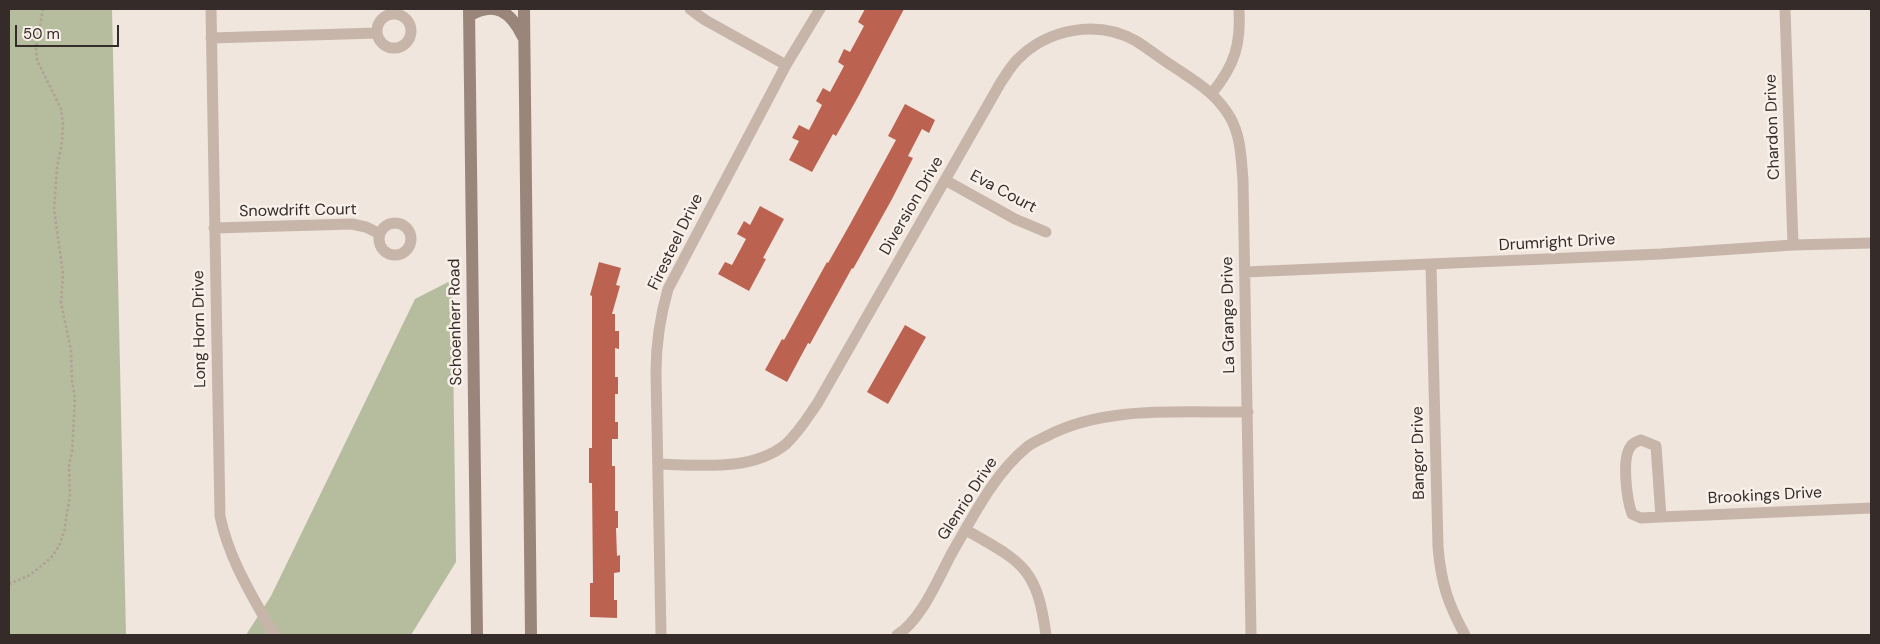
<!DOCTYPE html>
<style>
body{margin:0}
#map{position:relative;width:1880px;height:644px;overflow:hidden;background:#f0e6dd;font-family:"DM Sans",sans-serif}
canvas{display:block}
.frame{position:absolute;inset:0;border:10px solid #352c29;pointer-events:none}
.scale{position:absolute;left:15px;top:25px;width:104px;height:22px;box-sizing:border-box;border:2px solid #352c29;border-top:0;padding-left:6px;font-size:15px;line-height:18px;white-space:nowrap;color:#352c29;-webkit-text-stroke:4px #f8f0e9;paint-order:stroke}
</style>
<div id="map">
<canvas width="1880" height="644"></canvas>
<div class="frame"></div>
<div class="scale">50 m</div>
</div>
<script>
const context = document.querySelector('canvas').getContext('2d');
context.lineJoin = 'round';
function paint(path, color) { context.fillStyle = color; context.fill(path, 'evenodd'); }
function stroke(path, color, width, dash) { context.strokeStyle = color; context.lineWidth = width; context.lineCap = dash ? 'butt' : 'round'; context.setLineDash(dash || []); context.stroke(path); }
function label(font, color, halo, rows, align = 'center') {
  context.font = font + ' "DM Sans",sans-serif'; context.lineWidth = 5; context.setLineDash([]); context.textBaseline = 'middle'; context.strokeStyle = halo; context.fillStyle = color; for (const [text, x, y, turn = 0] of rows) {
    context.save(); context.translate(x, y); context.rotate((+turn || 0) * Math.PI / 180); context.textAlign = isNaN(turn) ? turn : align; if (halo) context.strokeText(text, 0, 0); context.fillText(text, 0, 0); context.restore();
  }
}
paint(new Path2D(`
 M9,9H112L126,635H9Z
 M452,280L456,562L411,635H246L271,596L415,299Z`), '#b5bd9e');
paint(new Path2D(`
 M865,9H904L858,97L836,136L833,134L812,172L789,160L799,141L792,138L799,125L809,130L822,105L816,101L823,88L830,92L844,66L838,62L844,49L850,52L864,26L858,22Z
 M905,104L935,120L929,133L922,129L908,156L913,158L892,199L853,269L852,268L810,344L808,343L787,382L765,370L782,339L784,340L827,262L828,263L849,226L896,140L888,136Z
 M760,206L784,219L763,258L766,259L749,291L718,274L725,262L732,265L746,239L737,234L744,221L750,225Z
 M599,262L621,268L616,285L620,286L612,314H615V331H619V349L615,348V377H618V394H615V422H618V439H612V466H615V511H618V528H616L617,556L620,555V572L614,573V600H617V618L590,617V583H593L592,483H589V448H592V296L590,295Z
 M905,325L926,337L888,404L867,392Z`), '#bb6350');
stroke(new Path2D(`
 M9,584L30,575L51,558L59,546L64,532L70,495L69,465L72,452L75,398L72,381L71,350L61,303L63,274L54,209L57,168L62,142L63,123L61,109L37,60L36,48L43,9`), '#b29f94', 2.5, [2.5, 2.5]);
stroke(new Path2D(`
 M211,9L220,516C229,560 253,597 274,635
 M690,9L705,20L786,65
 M1785,9L1793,245
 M377 31a17 17 0 1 1 34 0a17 17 0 1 1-34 0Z
 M211,38L377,33
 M1212,93C1235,65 1241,44 1239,9
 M945,180L1015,219L1046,232
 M379 239a16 16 0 1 1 32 0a16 16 0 1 1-32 0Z
 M214,228L352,224L366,227L380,234
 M1431,265L1438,547C1441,583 1448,604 1465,635
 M1245,272L1661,254L1793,245L1871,243
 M659,464C699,465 752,472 786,444C799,432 807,418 817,404L1001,82C1006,75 1011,66 1017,60C1047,29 1097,19 1136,41C1149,49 1161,59 1174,67C1196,82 1216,93 1230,117C1241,136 1241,158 1243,180L1251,635
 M1661,517L1656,446L1641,440C1638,441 1633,443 1631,446C1621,458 1627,500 1632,514L1641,518L1661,517L1871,508
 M966,530C1022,562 1037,567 1046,635
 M661,635L656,372C656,343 660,317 668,289L786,65L820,9
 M897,635C922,620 939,576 953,551C974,515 994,474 1027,447C1033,442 1041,439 1047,436C1106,405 1182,413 1248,412`), '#c7b5aa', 11);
stroke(new Path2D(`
 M469,9L477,635
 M524,9L531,635
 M469,16C495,0 511,12 523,37`), '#9a857b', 12);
label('16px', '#352c29', '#f8f0e9', [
 ["Chardon Drive",1773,127,-92],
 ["Eva Court",1003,192,28],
 ["Diversion Drive",912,206,-60],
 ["Snowdrift Court",298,211,-1],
 ["Firesteel Drive",676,242,-64],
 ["Drumright Drive",1557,243,-3],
 ["La Grange Drive",1229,315,-91],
 ["Schoenherr Road",456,322,-91],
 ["Long Horn Drive",200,329,-91],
 ["Bangor Drive",1419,453,-91],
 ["Brookings Drive",1765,496,-3],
 ["Glenrio Drive",968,499,-57]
]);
</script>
